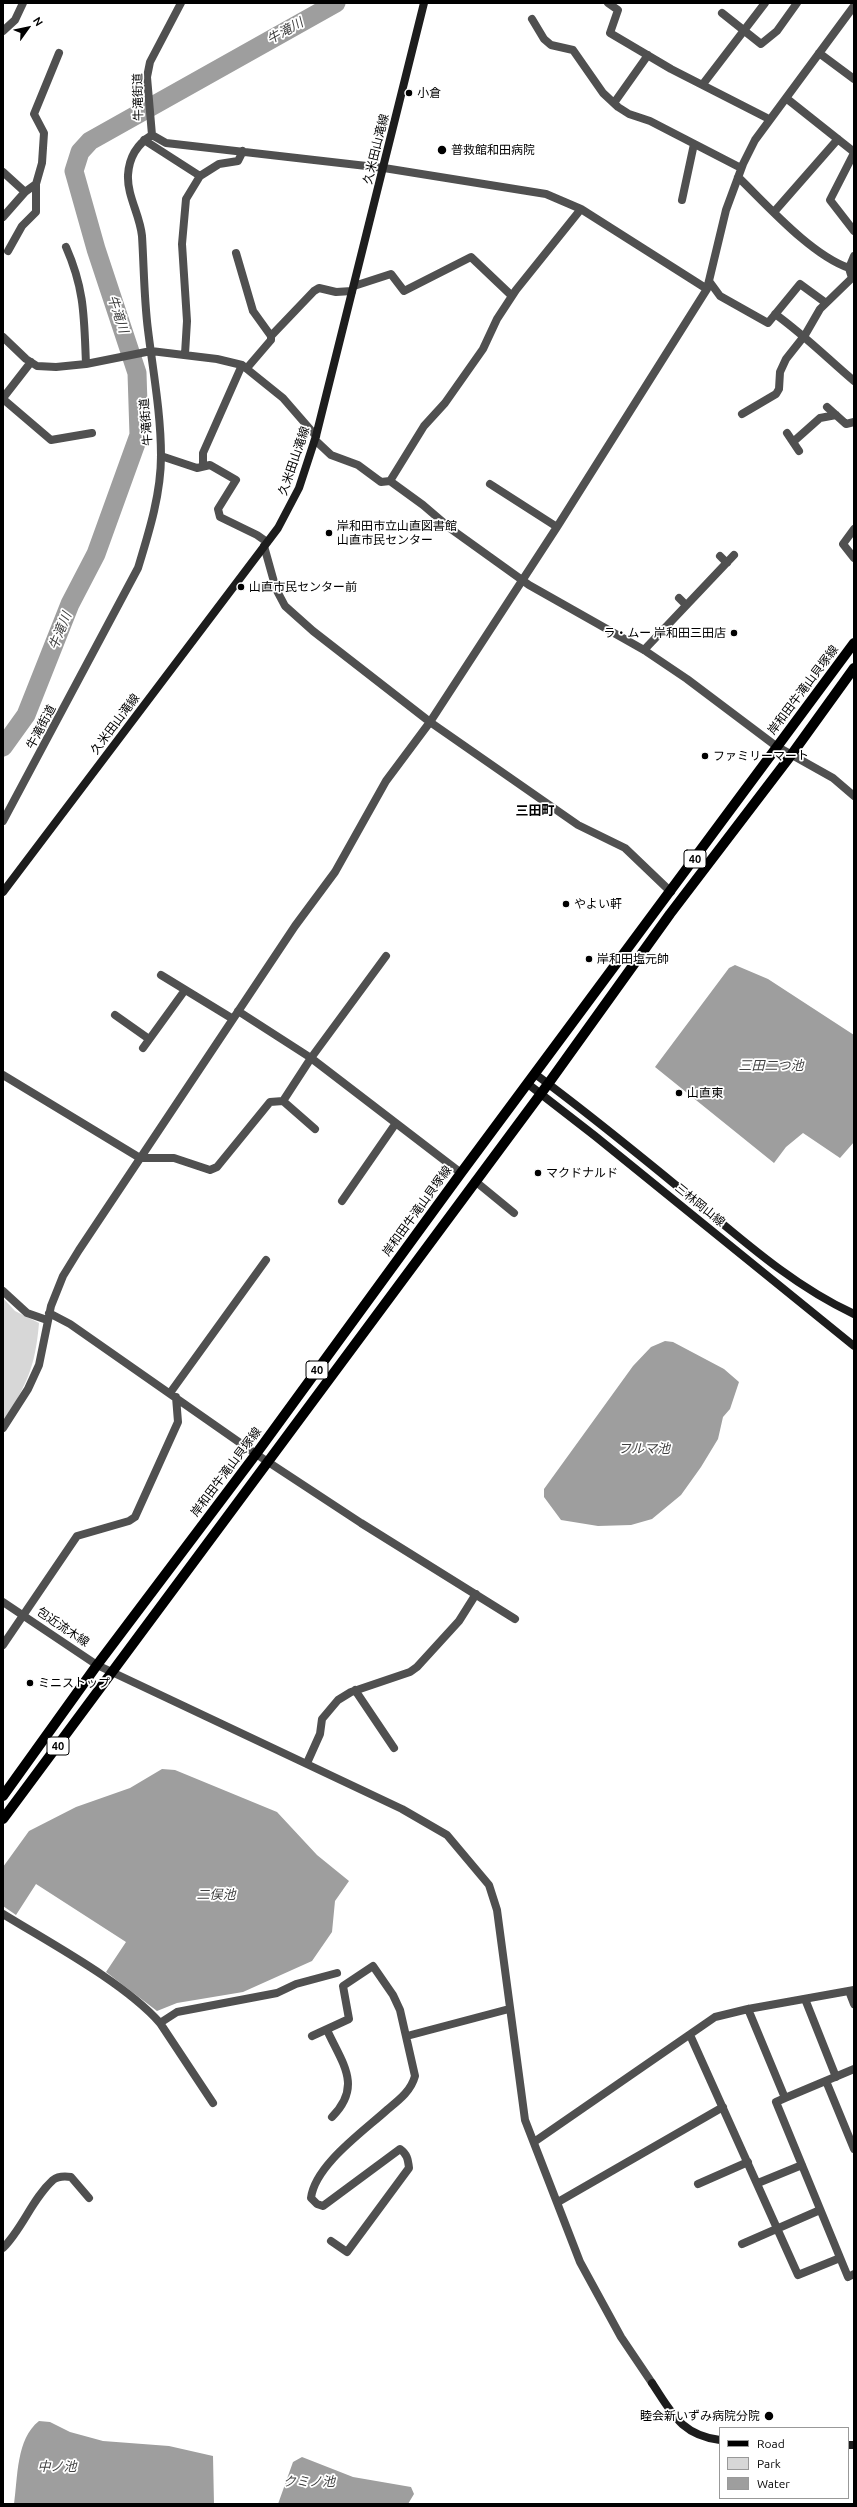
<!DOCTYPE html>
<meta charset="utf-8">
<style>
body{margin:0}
#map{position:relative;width:857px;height:2507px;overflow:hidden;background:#fff;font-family:Ubuntu,sans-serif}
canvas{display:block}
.frame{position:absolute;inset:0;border:4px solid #000;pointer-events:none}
.legend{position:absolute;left:719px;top:2427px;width:130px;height:72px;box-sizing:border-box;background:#fff;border:1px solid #999;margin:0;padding:5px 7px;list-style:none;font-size:12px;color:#000}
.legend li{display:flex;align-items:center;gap:8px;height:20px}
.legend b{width:20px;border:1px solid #999}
.north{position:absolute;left:8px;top:8px;width:40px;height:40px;-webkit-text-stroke:3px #fff;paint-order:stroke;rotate:57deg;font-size:11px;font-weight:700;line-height:16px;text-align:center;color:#000}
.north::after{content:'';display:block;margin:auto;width:14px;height:18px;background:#000;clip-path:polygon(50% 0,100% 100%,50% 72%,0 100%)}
</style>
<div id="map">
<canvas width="857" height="2507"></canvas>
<div class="frame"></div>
<ul class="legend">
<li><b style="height:5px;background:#000"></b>Road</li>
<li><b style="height:11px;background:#d7d7d7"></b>Park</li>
<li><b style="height:11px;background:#9e9e9e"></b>Water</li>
</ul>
<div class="north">N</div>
</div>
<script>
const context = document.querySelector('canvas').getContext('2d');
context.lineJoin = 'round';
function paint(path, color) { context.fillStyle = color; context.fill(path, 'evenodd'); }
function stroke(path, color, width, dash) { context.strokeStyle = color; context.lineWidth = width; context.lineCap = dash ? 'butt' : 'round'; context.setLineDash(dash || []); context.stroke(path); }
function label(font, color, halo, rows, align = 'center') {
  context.font = font + ' Ubuntu,"Noto Sans JP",sans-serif'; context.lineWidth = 3.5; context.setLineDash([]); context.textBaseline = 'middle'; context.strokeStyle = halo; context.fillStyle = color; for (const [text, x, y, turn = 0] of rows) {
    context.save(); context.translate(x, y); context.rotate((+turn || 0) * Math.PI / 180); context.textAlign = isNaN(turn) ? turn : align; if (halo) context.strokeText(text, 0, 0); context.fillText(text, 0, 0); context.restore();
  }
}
paint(new Path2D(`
 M3,1298L15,1311L39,1323C35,1370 26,1384 3,1424Z`), '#d7d7d7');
paint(new Path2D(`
 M735,965L768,979L854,1035V1142L840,1158L803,1133L786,1147L774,1163L655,1067L729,968Z
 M665,1341L673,1342L724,1369L739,1382L730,1409L723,1417L718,1439L701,1467L681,1495L652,1519L631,1525L598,1526L561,1520L544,1497V1489L633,1366L651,1347Z
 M162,1769L175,1770L277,1812L317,1855L349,1881L335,1901L332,1932L312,1961L243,1992L177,2003L157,2011L106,1972L126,1942L36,1884L16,1915L3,1906V1867L29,1831L76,1807L130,1788Z
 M39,2421L50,2422L70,2432L103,2441L169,2446L213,2456L214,2504H14C18,2477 16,2439 39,2421Z
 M302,2457L353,2477L411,2487L414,2494L408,2504H278L293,2462Z`), '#9e9e9e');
stroke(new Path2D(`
 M3,747L26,715L70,604L96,554L139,435L137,373L96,249L74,171L80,152L90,141L336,3`), '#9e9e9e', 19);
stroke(new Path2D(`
 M608,3L618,10L610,33L671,69L769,119
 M722,13L761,44L777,31L797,3
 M532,19L544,39L551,45L573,50L603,93L618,107L629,114L650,121L741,168
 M3,31L15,20L23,3
 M819,53L854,79
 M703,84L765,3
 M786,98L854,152
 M614,103L648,55
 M152,135L166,143L384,168L546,194L581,209L707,289
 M144,140L200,176
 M854,153L830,200L854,231
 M3,172L25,192
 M738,177C767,205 811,255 849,268
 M682,200L694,144
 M774,212L838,139
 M3,217L25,192L36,184L42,163L44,133L34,114L59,53
 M66,247C85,290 84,318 86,364
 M8,251L22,226L36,212V184
 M236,253L253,311L271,336V340L247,368
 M709,281L720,296L768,323L800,284L826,303
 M354,286L391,274L404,291L471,257L512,296
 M775,314C803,334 827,358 854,381
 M271,336L314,291L319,288L336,292L352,291
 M3,337L26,359L37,366L56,367L86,364L151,351L217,359L242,365L283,398L316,436
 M185,354L187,321L182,244L186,199L200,176L219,164L238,161L243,151
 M3,398L31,362
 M3,399L51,440L92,433
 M827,407L846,424L854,422
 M742,414L776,394L779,389L780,372L786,359L805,335L820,309L852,278L849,268L854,256
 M787,433L799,451
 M315,440L331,455L358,465L381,482L390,481L423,505L451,529L529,585L644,650L687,679L776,746L833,778L854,796
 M793,442L820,418L836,415
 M161,456L197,468L210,465L236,480L218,509L220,517L257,535L267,542
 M203,465V453L242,365
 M390,481L424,426L445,403L483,349L497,319L516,290L581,209
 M490,484L557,527
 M854,529L843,544L854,558
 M264,546L276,589L285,606L313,631L430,722L578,825L625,848L671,892
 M720,556L727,563
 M679,598L686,605
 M644,650L734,555
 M3,821L138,568C149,532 161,494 161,456C161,414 153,371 148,330C144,299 144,268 142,236C140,215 127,196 128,175C129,158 137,144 152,135L147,77L150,62L181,3
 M161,975L233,1019
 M238,1011L311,1058L461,1173
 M115,1015L149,1039
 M143,1048L185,990
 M3,1075L140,1158H174L210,1170L217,1167L270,1102L283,1101L315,1129
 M283,1101L311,1058L386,956
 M475,1181L514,1213
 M342,1201L396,1123
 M3,1291L27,1313L47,1320
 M49,1313L70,1324L256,1454L361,1523L515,1619
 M170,1393L266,1260
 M3,1428L28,1389L39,1365L51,1306L63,1276L79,1250L295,926L335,872L386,781L430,722L557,527L707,289L726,210L743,164L755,140L854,6
 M3,1602L97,1665L402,1809L447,1835L489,1885L497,1910L525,2120L580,2262L621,2337L652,2383
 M3,1645L77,1536L129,1521L135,1517L178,1422L176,1397
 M355,1690L394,1748
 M307,1763L320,1734L322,1719L338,1700L351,1692L410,1672L417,1667L459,1621L476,1594
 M3,1914C50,1943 125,1983 160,2023L213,2103
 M849,1991L854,2004
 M805,1999L836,2077
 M748,2009L785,2098L776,2102L848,2277L854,2274
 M160,2023L177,2012L277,1993L296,1984L337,1973
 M327,2030C342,2063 363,2086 332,2117
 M690,2035L798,2275L840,2258
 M312,2036L349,2019L343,1986L373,1966L393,1995L400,2010L415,2076C411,2091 399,2100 388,2109C364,2131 315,2165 311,2198L317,2204L323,2206L400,2149C407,2154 408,2159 409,2168L347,2252L331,2241
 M407,2036L509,2009
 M826,2081L854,2149
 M785,2098L854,2069
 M534,2142L715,2017L748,2009L854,1990
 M758,2183L802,2165
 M698,2184L748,2162
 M558,2202L723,2107
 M742,2244L820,2210
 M3,2248C23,2228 32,2199 53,2180C58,2176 64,2176 71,2177L89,2198`), '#505050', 8);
stroke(new Path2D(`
 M3,892L278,528L299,488L316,436L424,3
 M535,1074C591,1115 645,1160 699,1204C748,1245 796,1287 854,1314
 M528,1084L595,1136L854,1346
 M652,2383C672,2413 681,2435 720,2440
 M848,2445H854`), '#1d1d1d', 8);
stroke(new Path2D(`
 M3,1796L97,1665L256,1454L461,1173L854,643
 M3,1819L548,1084L670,914L792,754L854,668`), '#000', 10);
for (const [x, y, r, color] of [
 [409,93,4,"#000"],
 [442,150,5,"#000"],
 [329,533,4,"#000"],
 [241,587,4,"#000"],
 [734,633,4,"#000"],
 [705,756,4,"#000"],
 [566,904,4,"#000"],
 [589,959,4,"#000"],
 [679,1093,4,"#000"],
 [538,1173,4,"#000"],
 [30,1683,4,"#000"],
 [769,2416,5,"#000"]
]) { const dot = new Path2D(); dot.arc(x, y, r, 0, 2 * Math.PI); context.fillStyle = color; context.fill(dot); stroke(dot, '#fff', 1.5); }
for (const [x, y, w] of [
 [695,859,22],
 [317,1370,22],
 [58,1746,22]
]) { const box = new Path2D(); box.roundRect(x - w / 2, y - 9, w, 18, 3); context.fillStyle = '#fff'; context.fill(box); stroke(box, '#000', 1); }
label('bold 11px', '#000', null, [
 ["40",695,859],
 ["40",317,1370],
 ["40",58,1746]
]);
label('12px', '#000', '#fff', [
 ["小倉",417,93],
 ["普救館和田病院",451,150],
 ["岸和田市立山直図書館",337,526],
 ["山直市民センター",337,540],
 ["山直市民センター前",249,587],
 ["ラ・ムー 岸和田三田店",726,633,"right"],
 ["ファミリーマート",713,756],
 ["やよい軒",574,904],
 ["岸和田塩元帥",597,959],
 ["山直東",687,1093],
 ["マクドナルド",546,1173],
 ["ミニストップ",38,1683],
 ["睦会新いずみ病院分院",760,2416,"right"]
], 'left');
label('12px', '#000', '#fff', [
 ["牛滝街道",138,97,-91],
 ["久米田山滝線",376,149,-76],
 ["牛滝街道",146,422,-95],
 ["久米田山滝線",294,461,-71],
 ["岸和田牛滝山貝塚線",803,690,-53],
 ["久米田山滝線",115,724,-53],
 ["牛滝街道",41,727,-62],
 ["三林岡山線",700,1205,39],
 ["岸和田牛滝山貝塚線",417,1211,-54],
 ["岸和田牛滝山貝塚線",226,1472,-53],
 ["包近流木線",63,1627,34]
]);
label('italic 13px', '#3f3f3f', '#fff', [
 ["牛滝川",285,31,-29],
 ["牛滝川",118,314,72],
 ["牛滝川",60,631,-68],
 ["三田二つ池",771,1066],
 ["フルマ池",644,1449],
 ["二俣池",216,1895],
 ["中ノ池",57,2467],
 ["クミノ池",309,2482]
]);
label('bold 13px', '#000', '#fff', [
 ["三田町",535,811]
]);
</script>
